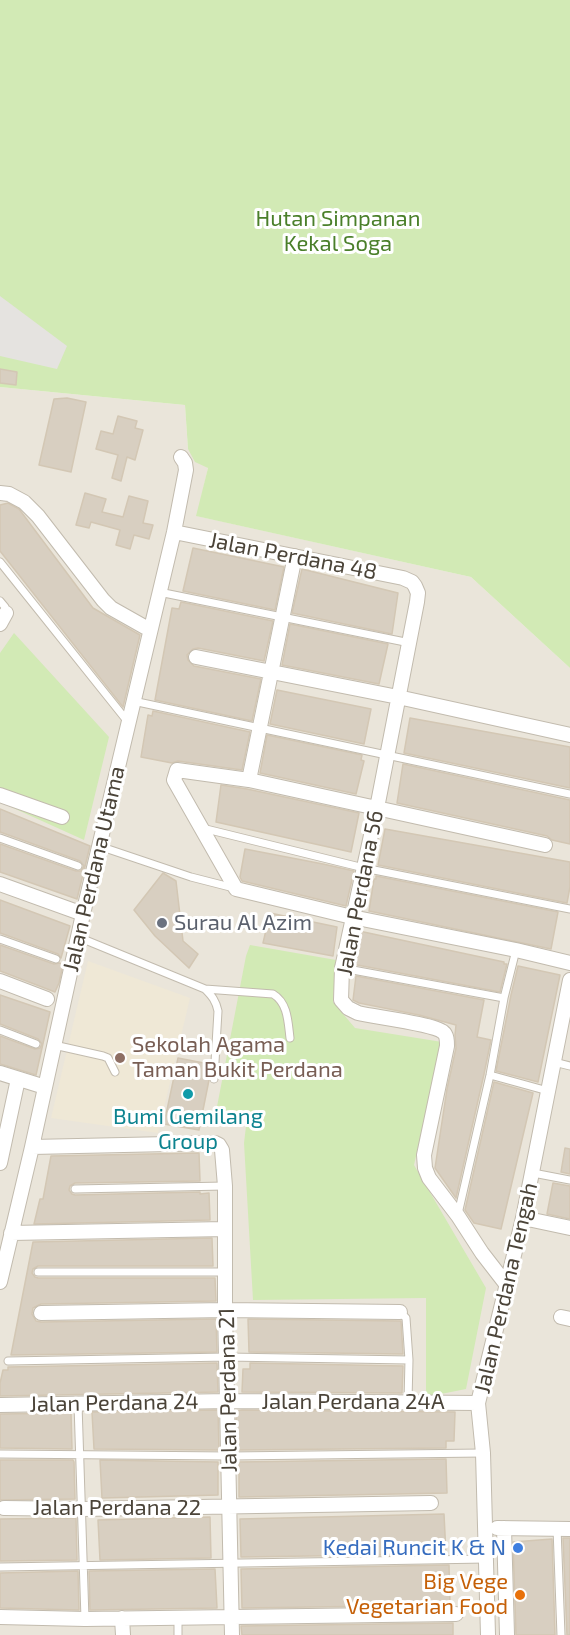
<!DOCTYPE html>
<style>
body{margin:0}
canvas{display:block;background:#f6f3ec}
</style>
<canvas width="570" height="1635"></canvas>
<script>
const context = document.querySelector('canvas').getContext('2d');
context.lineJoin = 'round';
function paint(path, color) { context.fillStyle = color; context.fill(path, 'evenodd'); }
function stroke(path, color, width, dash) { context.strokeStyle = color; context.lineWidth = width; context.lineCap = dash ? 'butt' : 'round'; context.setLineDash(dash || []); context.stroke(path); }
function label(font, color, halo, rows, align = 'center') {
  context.font = font + ' "Exo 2",sans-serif'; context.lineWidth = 6; context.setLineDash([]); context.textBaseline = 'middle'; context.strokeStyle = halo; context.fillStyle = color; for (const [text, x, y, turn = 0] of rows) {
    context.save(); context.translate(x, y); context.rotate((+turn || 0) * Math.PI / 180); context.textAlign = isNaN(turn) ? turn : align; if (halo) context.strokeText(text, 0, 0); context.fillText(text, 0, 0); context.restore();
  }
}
paint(new Path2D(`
 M0,387L185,405L188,449L208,468L197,516L471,577L570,668V1635H0Z`), '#eae5da');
paint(new Path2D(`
 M88,961L190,998L158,1133L51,1118Z`), '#efe8d6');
paint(new Path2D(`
 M0,0H570V668L471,577L196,516L208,468L195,462L188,449L185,405L0,387Z
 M14,633L109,737L84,840L0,802V653Z
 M250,945L336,960L333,1002L355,1028L442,1042L414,1165L486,1288L466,1389L426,1397V1298L253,1300L244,1143L247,1118L215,1117L246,956Z`), '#d2eab5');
paint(new Path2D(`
 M0,296L67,346L57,369L0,356Z`), '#e5e3e0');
const building = new Path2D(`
 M0,369L17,372L16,385L0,383Z
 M67,398L86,402L71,472L39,465L54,399Z
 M118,416L137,421L135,428L143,430L135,460L127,457L121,481L112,478L118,455L96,449L101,431L113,434Z
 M85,493L106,499L102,512L123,517L129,496L148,501L143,523L153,525L149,539L134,535L130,549L116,545L120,530L91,522L89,528L76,525Z
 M8,503L19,509L93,608L140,635L123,707L0,551V505Z
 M193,548L284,567L275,610L183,591Z
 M302,569L398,593L392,634L292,613Z
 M181,602L273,621L264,661L198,648L193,649L187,655L188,660L194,666L261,679L252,721L155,700L172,608L179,609Z
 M290,624L388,644L379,684L282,665Z
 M277,690L371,709L364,744L270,724Z
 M153,711L250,732L242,770L178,761L172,763L141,757L148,715L152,716Z
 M410,718L570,747V788L404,753Z
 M267,735L362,755L361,760L364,761L356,794L260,773Z
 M403,764L570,800V844L552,840L547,836L397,803Z
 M221,785L247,789L359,813L351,852L216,822Z
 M0,809L90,846L77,899L0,872V844L76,871H81L84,866L80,861L0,832Z
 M385,829L570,862V887L567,903L378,865Z
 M245,849L323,864L354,871L346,906L242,881L240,877Z
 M163,873L176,881L183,941L198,954L189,968L155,936L134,910Z
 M376,876L558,912L551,949L369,911L374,879H376Z
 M0,900L70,926L61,958L58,954L0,933Z
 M270,913L337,927L333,956L263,943Z
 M359,931L504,962V964H507L500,992L352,964Z
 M0,945L54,964L60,963L63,965L59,983L55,992L0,971Z
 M518,966L560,975L538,1082L496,1071L511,995Z
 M356,976L484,1000L477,1037L491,1040L484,1074L456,1198L435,1168L447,1089L456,1048L455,1035L456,1025L419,1015L359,1003L353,1000Z
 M0,995L50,1012L36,1075L0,1064V1036L35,1049L40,1048L42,1044L38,1039L0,1024Z
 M178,1058L209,1064V1080L199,1130L164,1124Z
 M494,1082L533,1093L501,1229L474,1223L465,1210Z
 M565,1148L570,1149V1174L561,1172Z
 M199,1153L200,1181L75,1183L70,1186L69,1190L72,1194L75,1195L200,1192V1194L209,1193L210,1220L34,1224L40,1199H43L51,1156Z
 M553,1183L570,1186V1219L547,1214Z
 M212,1238L213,1266H38L33,1269L32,1273L35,1277L38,1278H215L216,1301L41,1304L33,1308L32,1314L36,1321L41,1322L216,1319L217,1352L11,1355L33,1242Z
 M248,1319L401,1321L403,1354L249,1352Z
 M217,1363L218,1392L0,1396V1383L3,1370H8V1367Z
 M250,1363L403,1366L402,1393L242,1392L243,1369H250Z
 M218,1410L219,1450L94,1449L92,1412Z
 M242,1410L455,1412L454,1441H446V1448L237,1450L236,1411Z
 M71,1413L72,1449L0,1448V1414Z
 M446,1459L447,1493L239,1497V1462Z
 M0,1460H73L74,1462L75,1499L0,1500Z
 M100,1460L218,1462V1495L102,1498Z
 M444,1514L446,1554L241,1557L240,1519Z
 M210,1517L211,1558L100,1560L98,1520Z
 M76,1518L77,1560L0,1561V1519Z
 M563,1538H570V1635H567Z
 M552,1539L555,1635H516L513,1542Z
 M449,1565L450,1605L242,1608L241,1569Z
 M215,1569L217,1608L90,1610L89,1571Z
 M78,1571L79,1610L0,1608V1573Z
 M453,1623V1635H242L241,1626Z`);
paint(building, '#d8cfc1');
stroke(building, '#d3c7b4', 1.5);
const lane = new Path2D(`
 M0,562L128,722
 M159,592L410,643
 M0,601L5,607L6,613
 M133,701L570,794
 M202,828L364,868L570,909
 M0,838L78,866
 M99,846L191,877L234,888
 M78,937L205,989C212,996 216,1001 218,1011L214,1079
 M0,939L56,959
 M342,968L504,998
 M205,989L273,994C288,1003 288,1022 290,1038
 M0,1030L36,1044
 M54,1045L103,1056L108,1058L115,1072
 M554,1062L570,1066
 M490,1075L548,1091
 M533,1173L570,1180
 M75,1189L225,1186
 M458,1214L490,1075L504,998L516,950
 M38,1272H225
 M400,1312L406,1318L409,1360L408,1401
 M8,1361L227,1357L409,1360
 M78,1404L85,1619
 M0,1454L230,1456L483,1453
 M557,1528L561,1635
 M0,1567L486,1559
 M178,1618V1635`);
const street = new Path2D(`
 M0,493L9,494L24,502L38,516L103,600L111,608L150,630
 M174,532L403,578L412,582L415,586L418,593L417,602L377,808L342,968L341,1000L348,1008L358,1013C375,1017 434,1024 443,1032C447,1035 447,1041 447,1046L424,1155L425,1168L429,1178L458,1216L482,1253L506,1284
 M0,624L6,613
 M196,657L398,697L570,735
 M249,780L295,556
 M0,795L62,817
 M545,845L249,780L177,770L174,780L236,889L352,917L516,950L570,963
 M0,884L83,914
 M0,981L47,999
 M0,1073L45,1087
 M32,1147L215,1143L219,1145L222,1150L225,1186V1310L232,1635
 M0,1163L18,1079
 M523,1218L570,1228
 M11,1233L225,1229
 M0,1282L32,1147L83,914L174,532L186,470L185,463L181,457
 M41,1313L225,1310L400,1312
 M561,1317L570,1319
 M0,1405L228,1401L478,1403
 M4,1508L82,1509L431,1503
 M497,1528L570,1529
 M504,1528L507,1635
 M0,1617L85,1619L456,1614
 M122,1618L123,1635
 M488,1635L483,1453L478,1403L523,1218L570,980`);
stroke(lane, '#c2bbae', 9);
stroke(street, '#c2bbae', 16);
stroke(lane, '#fff', 7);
stroke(street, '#fff', 14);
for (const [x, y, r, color] of [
 [162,923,6,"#6b7280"],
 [120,1058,6,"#8d6e63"],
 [188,1094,6,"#0f9aa8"],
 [518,1548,6,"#3f7fe0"],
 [520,1595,6,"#e8710a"]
]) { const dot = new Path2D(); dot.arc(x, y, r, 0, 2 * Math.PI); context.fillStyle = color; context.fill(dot); stroke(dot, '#fff', 2); }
label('22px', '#4a7f2a', '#fff', [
 ["Hutan Simpanan",338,219],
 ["Kekal Soga",338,244]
]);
label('22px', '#4b4439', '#fff', [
 ["Jalan Perdana 48",293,556,11],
 ["Jalan Perdana Utama",94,869,-77],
 ["Jalan Perdana 56",360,893,-79],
 ["Jalan Perdana Tengah",506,1288,-77],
 ["Jalan Perdana 21",228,1390,-91],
 ["Jalan Perdana 24A",353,1402],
 ["Jalan Perdana 24",114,1403,-1],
 ["Jalan Perdana 22",117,1508]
]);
label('22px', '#5b616d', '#fff', [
 ["Surau Al Azim",174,923]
], 'left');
label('22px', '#785e54', '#fff', [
 ["Sekolah Agama",132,1045],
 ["Taman Bukit Perdana",132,1070]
], 'left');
label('22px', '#0d838f', '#fff', [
 ["Bumi Gemilang",188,1117],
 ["Group",188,1142]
]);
label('22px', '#366cbe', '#fff', [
 ["Kedai Runcit K & N",506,1548]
], 'right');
label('22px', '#c56008', '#fff', [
 ["Big Vege",508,1582],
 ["Vegetarian Food",508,1607]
], 'right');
</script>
